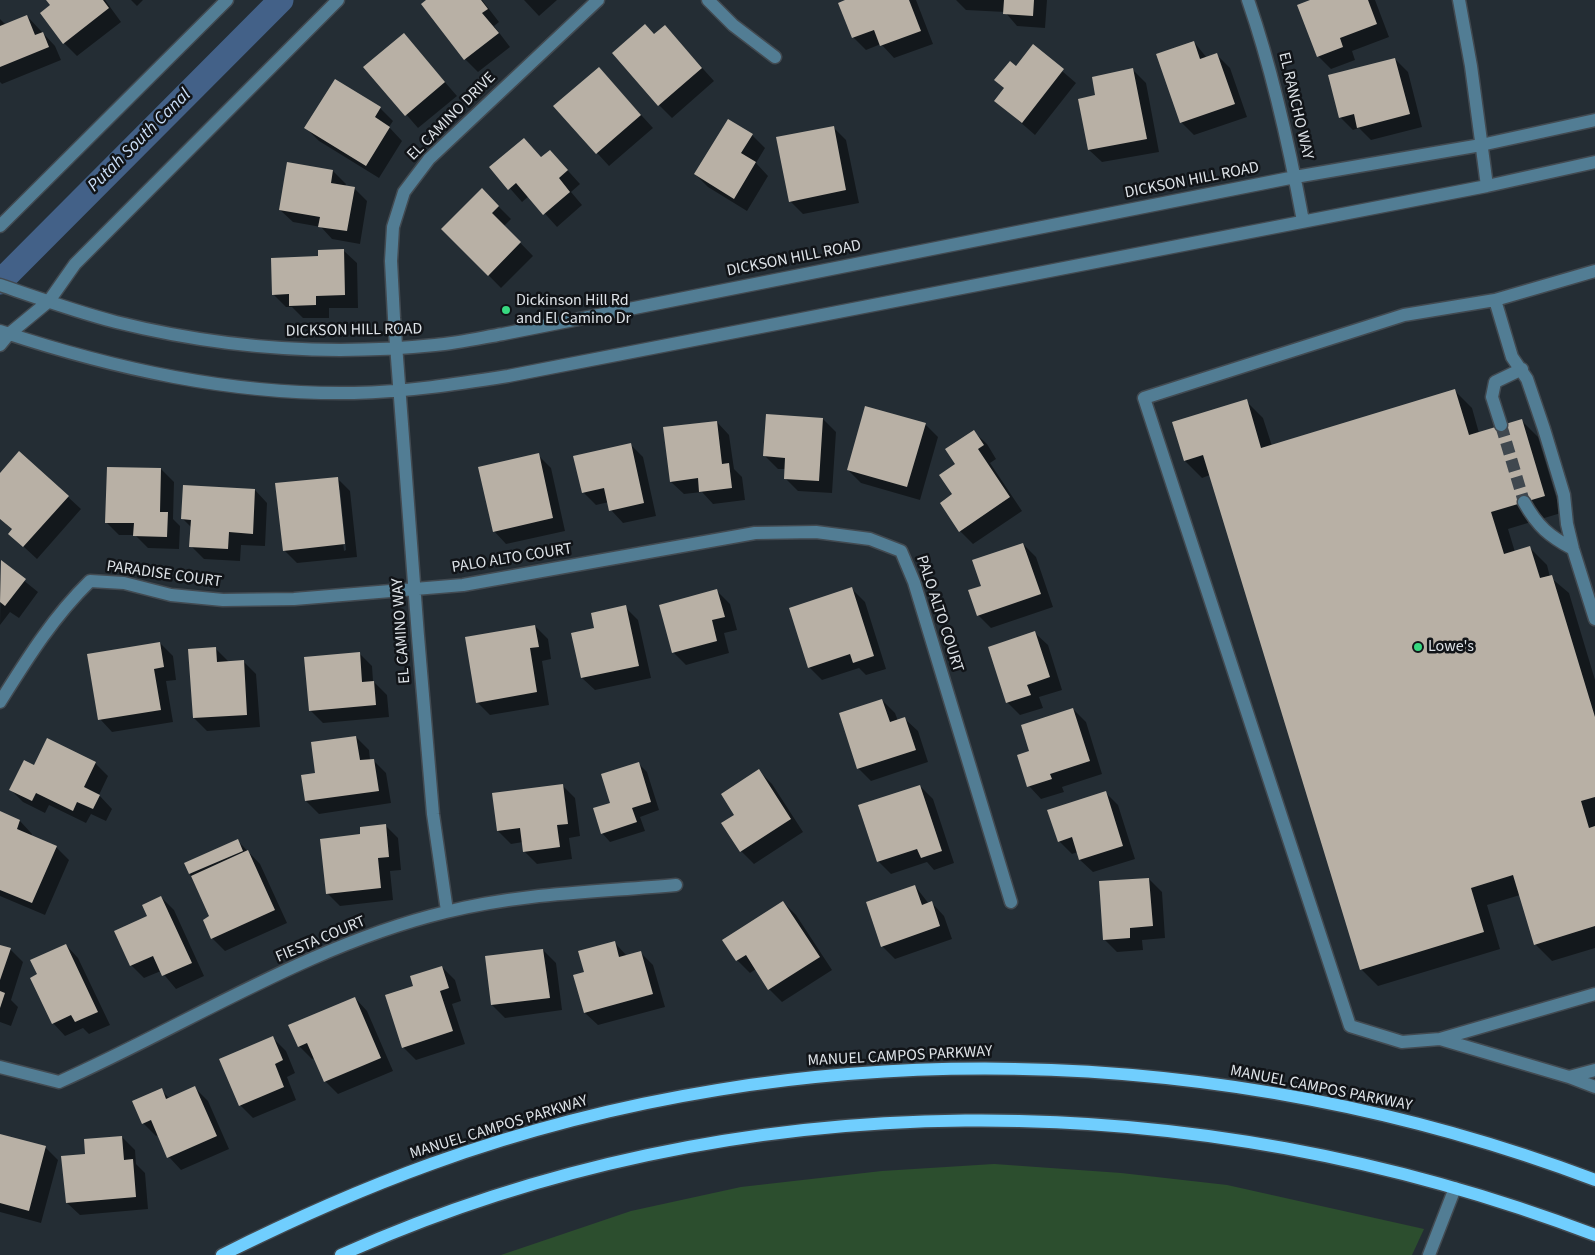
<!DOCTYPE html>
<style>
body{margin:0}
canvas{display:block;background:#242d34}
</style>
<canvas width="1595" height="1255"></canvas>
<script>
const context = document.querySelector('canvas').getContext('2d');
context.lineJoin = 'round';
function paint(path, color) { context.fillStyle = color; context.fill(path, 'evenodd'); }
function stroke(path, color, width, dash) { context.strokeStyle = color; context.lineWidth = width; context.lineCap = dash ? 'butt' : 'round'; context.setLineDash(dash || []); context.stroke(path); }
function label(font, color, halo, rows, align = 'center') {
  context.font = font + ' "Source Sans 3",sans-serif'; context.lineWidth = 5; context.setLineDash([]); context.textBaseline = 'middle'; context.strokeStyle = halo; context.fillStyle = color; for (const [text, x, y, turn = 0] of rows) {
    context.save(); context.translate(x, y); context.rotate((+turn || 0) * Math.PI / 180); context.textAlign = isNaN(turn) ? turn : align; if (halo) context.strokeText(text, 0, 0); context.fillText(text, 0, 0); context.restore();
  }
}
paint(new Path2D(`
 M994,1164L1121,1173L1227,1185L1424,1229L1412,1255H501L631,1211L741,1187L882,1171Z`), '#2c4e2e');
paint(new Path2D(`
 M48,0H105L121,22L77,56L64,43L52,6Z
 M131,0H143L137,6Z
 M428,0H482L499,22L494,26L510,47L478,72L465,59Z
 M524,0H557L539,16Z
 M849,0H916L933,44L894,58L881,44L866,50L853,37Z
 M956,0H1047L1045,28L1017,26L1005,12L966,10Z
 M1314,0H1375L1389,37L1352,51L1355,60L1331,69L1318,56Z
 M27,16L55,46L61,60L2,84L0,82V19L6,25Z
 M404,35L457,96L418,128L365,67Z
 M655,35L677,40L714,81L672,118L659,105Z
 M1194,42L1207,58L1217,55L1230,68L1247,117L1194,135L1181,122Z
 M1033,46L1076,83L1035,135L996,101L1005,89L996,80L1016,67Z
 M1395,59L1408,72L1422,127L1371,140L1359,128L1353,130L1340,117Z
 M1133,70L1146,83L1159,152L1102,162L1089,150L1097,96Z
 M611,82L653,128L609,166L555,107Z
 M380,108L393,121L389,127L402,141L379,178L319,141L306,128Z
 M729,120L752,135L765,148L756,163L768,176L747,211L708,187L695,174Z
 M833,127L846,140L859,203L803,214L790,201Z
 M524,139L542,158L550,151L580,184L571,192L582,205L557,227L529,196L522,202L491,167Z
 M333,171L346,184L345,187L354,188L367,201L360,244L332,239L321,227L293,222L280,210Z
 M482,190L511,219L504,226L533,256L501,288L443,229Z
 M344,251L357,263L358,308H329V318H303L292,307H286L273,294L319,258Z
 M1454,390L1472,408L1479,433L1521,420L1538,437L1561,513L1508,529L1515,552L1530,548L1547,565L1550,577L1569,593L1595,680V948L1552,961L1535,944L1520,895L1487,905L1500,949L1378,986L1361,969L1210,475L1202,478L1185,461L1174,423L1246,401L1263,418L1272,446Z
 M823,419L836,432L832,493L798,491L785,478L786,469H778L765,456Z
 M717,422L729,435L734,469L742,477L745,500L713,504L702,492L684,494L671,482Z
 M925,424L938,437L920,500L861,483L848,470Z
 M974,432L987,444L996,459L990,463L1022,511L973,544L960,531L954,495L957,464Z
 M630,444L643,457L656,516L623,523L611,510L609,502L596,505L583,492Z
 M538,455L551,468L565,531L506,544L494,531Z
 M161,469L174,482L173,519L180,526L179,549L148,548L135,535H119L106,522Z
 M0,475L68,497L81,509L37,559L10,534L13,530L0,519Z
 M337,478L350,491L357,557L297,563L284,550ZM338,490H340L346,550L344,551Z
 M255,490L267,503L265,546L241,545L240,561L204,559L191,546L192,528L183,519Z
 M1023,544L1036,557L1053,607L991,628L978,615L983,587Z
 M1,562L38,592L19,618L10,612L0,625Z
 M852,589L865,602L886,669L866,675L859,668L822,680L809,667Z
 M717,591L730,604L737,630L724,633L729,653L686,665L673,652Z
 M625,607L638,620L651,678L595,690L582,678Z
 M535,626L548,639L551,659L542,661L549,705L490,715L477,702Z
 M1035,633L1048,645L1062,690L1039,697L1043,708L1020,715L1007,702Z
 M160,643L173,656L176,680L166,681L173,722L112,732L100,719Z
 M216,649L229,662L243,661L256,674L260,727L207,731L194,718Z
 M359,653L372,666L373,681L387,695L389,717L323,723L310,710Z
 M882,700L895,713L898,721L905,719L918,731L928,762L871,781L858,768Z
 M1073,709L1086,722L1102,774L1062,787L1064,792L1041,799L1029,786L1031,752Z
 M356,737L369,750L370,760H373L386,773L391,803L319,814L306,801Z
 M95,763L108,776L99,795L112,809L106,821L91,814L86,823L49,805L45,813L23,802L10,789L35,767Z
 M638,763L647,772L659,810L640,817L645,831L610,842L602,833L611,804Z
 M759,771L772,784L803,832L754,864L741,851L723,824L736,815Z
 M562,785L575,798L580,836L569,838L572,859L537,864L524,851L523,842L511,844L498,831Z
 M920,786L933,799L954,863L934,870L927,862L891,874L878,861Z
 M1105,792L1118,805L1135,859L1093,872L1080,860L1078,852L1072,854L1059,841Z
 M0,813L20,821L32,834L31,836L56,847L69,860L45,915L0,896Z
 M385,825L398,838L401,870L390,871L393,900L340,906L327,893L362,836Z
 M238,841L260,864L287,923L225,951L212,938L211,917L190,874Z
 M1149,879L1162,892L1165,938L1142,940L1143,950L1117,952L1104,939Z
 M915,886L929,904L932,903L944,916L952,939L895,959L882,946Z
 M161,897L174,910L204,976L176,989L161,971L144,978L131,965L149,917Z
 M783,902L796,915L832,970L782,1002L769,989L756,969L750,973L737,960Z
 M615,943L627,956L640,952L653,965L665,1007L598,1025L585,1013V973Z
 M66,945L78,958L110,1025L89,1034L83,1028L65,1036L53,1023L39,975Z
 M0,946L10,949L23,962L11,1000L18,1007L11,1026L0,1022Z
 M543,950L556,963L562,1010L505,1018L492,1005L486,958Z
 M442,967L455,980L461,1001L452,1004L465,1044L416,1060L403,1047L415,987Z
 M355,998L367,1011L393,1071L338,1094L325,1081L315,1058L312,1059L299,1046Z
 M273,1038L286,1051L295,1073L287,1077L296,1100L253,1118L240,1105Z
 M195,1088L208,1101L229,1149L181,1170L169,1157L159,1135L156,1136L143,1123L161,1090L170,1099Z
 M0,1135L45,1147L58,1160L41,1223L0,1212Z
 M122,1137L135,1150L136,1164L145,1173L148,1209L80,1215L67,1203L87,1156Z`), '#0007');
stroke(new Path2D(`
 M0,282L281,0`), '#436188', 25);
paint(new Path2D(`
 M46,0H103L109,8L63,44L40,13L50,5Z
 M426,0H481L488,9L482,13L499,33L464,60L421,4Z
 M845,0H909L921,31L880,46L874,30L852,38L838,3Z
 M1004,0H1034L1033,16L1003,14Z
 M1310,0H1368L1377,24L1340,38L1343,47L1317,57L1297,5Z
 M27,15L35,35L43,32L49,47L0,67V26Z
 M645,24L654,34L665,25L702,68L658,106L612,53Z
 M404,33L445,82L405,116L363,67Z
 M1194,41L1200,59L1217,53L1235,104L1180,123L1156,54Z
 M1033,44L1064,69L1022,123L994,101L1004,88L994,80L1010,61L1016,66Z
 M1395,58L1410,114L1357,128L1354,114L1339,118L1328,75Z
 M599,67L641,115L596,154L553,106Z
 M1133,68L1147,139L1088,150L1078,99L1095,95L1092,77Z
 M335,79L381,107L375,117L390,127L366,166L304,128Z
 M728,119L753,134L741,153L756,162L734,199L694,174Z
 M834,126L846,190L789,202L776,137Z
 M524,138L541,157L550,150L568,170L559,178L570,192L543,215L516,183L508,190L489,167Z
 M287,162L333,170L331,183L355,187L347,231L318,227L320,217L279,210Z
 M482,188L499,206L492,213L521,242L488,276L441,229Z
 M344,249L345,295L316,296V305L289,306V294L272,295L271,258L318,256V250Z
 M1455,389L1469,435L1522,419L1545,496L1491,512L1504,554L1530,546L1540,578L1552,575L1595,717V797L1581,801L1589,828L1595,826V926L1534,945L1513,875L1471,888L1484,932L1360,970L1203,455L1184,461L1172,422L1247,399L1261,448Z
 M865,406L926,423L907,487L847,470Z
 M766,414L823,418L819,481L784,479L785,458L763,456Z
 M717,421L722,464L729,463L732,488L699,492L698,478L670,482L663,427Z
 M974,430L984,445L978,449L1010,497L959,532L940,503L952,494L939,475L955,464L945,449Z
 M631,443L644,503L609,511L604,488L582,493L573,456Z
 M19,451L69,496L23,547L8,534L12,529L0,519V473Z
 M539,453L553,518L493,532L478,467Z
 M107,467L161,468L160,512H168L167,537L133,536L134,523H105Z
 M338,477L345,544L283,551L275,483Z
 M183,485L255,489L253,534L229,532L228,549L189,547L191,520L181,519Z
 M1023,543L1041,594L977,616L968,590L981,586L972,560Z
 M1,560L26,579L5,606L0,602Z
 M852,587L874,656L853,663L850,654L808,668L789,608Z
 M717,589L725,617L712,620L717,641L672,653L659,605Z
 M626,605L639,666L581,678L571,633L594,628L591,613Z
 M535,625L539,647L530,648L537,692L476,703L465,637Z
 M1035,631L1050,677L1027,685L1031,695L1006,703L988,647Z
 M160,642L164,667L154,669L161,710L98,720L87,654Z
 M216,647L217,662L244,660L247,715L193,718L188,649Z
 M360,652L362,682L374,681L376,705L309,711L304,657Z
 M882,699L890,722L905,717L916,750L857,769L839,713Z
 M1073,708L1090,761L1050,774L1052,779L1027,787L1017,755L1029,751L1021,725Z
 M356,736L360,760L374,759L379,791L305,801L301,775L315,773L311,742Z
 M47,738L96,762L84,787L100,795L93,809L77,802L73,811L36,793L32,801L9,790L24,760L34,765Z
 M639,762L651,802L632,808L637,822L601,834L593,808L610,803L601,774Z
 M759,769L791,819L740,852L721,823L734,815L721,794Z
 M563,784L568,824L557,825L560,847L523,852L520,828L497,831L492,793Z
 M920,785L942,851L921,858L917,849L877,862L858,805Z
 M1106,791L1123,846L1079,860L1072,837L1058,842L1047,810Z
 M0,811L20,820L17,829L57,846L32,903L0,890Z
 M386,824L389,857L378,858L381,888L326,894L320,839L360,834V827Z
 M238,839L243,851L189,874L184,863Z
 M248,850L275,910L211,939L203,920L209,916L191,876Z
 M1149,878L1153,926L1130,928V938L1103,940L1099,881Z
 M915,885L922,905L932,901L940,926L881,947L866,902Z
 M161,896L192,963L162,976L153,956L130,966L114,931L147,916L142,905Z
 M783,901L820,957L768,990L746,955L736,961L722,940Z
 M615,941L619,957L641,951L653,994L584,1013L573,975L584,972L578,951Z
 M66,944L98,1012L75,1022L71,1015L52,1024L30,978L37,974L30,960Z
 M0,945L11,948L0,980Z
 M543,949L550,998L491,1005L485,956Z
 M442,966L449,988L440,991L453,1031L402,1048L385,995L413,986L410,976Z
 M0,991L5,993L0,1008Z
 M355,997L381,1058L324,1082L307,1043L298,1047L288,1025Z
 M273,1036L283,1060L275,1064L284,1087L239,1106L219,1059Z
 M195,1086L217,1136L167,1158L151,1120L142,1124L132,1101L162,1088L166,1099Z
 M0,1134L46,1146L29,1211L0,1203Z
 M122,1136L124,1160L133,1159L136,1197L66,1203L61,1156L85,1154L84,1139Z`), '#b8b0a5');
stroke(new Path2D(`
 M1501,425L1524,502`), '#40484f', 12, [12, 6]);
const minor = new Path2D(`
 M708,0L733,25L775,57
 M1248,0C1273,72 1289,145 1303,221
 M1459,0L1471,66L1487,186
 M0,226L227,0
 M1595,271L1495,300L1512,357L1527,379L1544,429L1564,495L1567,524L1573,549L1595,619
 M0,285C38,298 77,312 116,322C220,348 328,356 435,345C458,343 480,338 503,334L1295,177L1481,145L1595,120
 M0,331C115,369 232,395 354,393C406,392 457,384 508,376L1487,186L1595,162
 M0,345L9,334L49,301L75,264L338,0
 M1501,425L1492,397L1495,382L1522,369
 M1524,502C1538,527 1549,536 1573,549
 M0,702C27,659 53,617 90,581L124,583L171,595L223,600L294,599L463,585L755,533L816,532L870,539L901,551L914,582L1011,902
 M447,911L433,814L418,636L394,318L391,261L393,227L404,192L429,159L598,0
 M1440,1039L1402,1042L1350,1026L1144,398L1404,315L1495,300
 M0,1067L59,1082C187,1025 309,945 446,912C521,893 600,892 676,885
 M1595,1070L1569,1077L1595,1087
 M1569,1077L1440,1039L1595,994
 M1429,1255L1455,1188`);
const major = new Path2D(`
 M222,1255C290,1221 359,1190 431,1164C804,1029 1225,1040 1595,1180
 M341,1255C737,1077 1192,1081 1595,1235`);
stroke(minor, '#424a51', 15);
stroke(major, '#424a51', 15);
stroke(minor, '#527d94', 12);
stroke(major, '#70cefe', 12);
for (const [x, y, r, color] of [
 [506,310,5,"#37d880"],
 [1418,647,5,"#37d880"]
]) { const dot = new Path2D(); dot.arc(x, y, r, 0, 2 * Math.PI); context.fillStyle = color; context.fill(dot); stroke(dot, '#111418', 2); }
label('16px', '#dee3e8', '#111418', [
 ["EL RANCHO WAY",1295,106,77],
 ["EL CAMINO DRIVE",452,117,-45],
 ["DICKSON HILL ROAD",1192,181,-11],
 ["DICKSON HILL ROAD",794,259,-11],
 ["DICKSON HILL ROAD",354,331,-1],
 ["PALO ALTO COURT",512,559,-9],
 ["PARADISE COURT",164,575,8],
 ["PALO ALTO COURT",939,614,72],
 ["EL CAMINO WAY",402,631,-94],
 ["FIESTA COURT",321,940,-23],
 ["MANUEL CAMPOS PARKWAY",900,1057,-3],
 ["MANUEL CAMPOS PARKWAY",1321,1089,11],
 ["MANUEL CAMPOS PARKWAY",499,1128,-17]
]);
label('16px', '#dee3e8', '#111418', [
 ["Dickinson Hill Rd",516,301],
 ["and El Camino Dr",516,319],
 ["Lowe's",1428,647]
], 'left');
label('italic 18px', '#cadef7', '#111418', [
 ["Putah South Canal",140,141,-45]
]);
</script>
